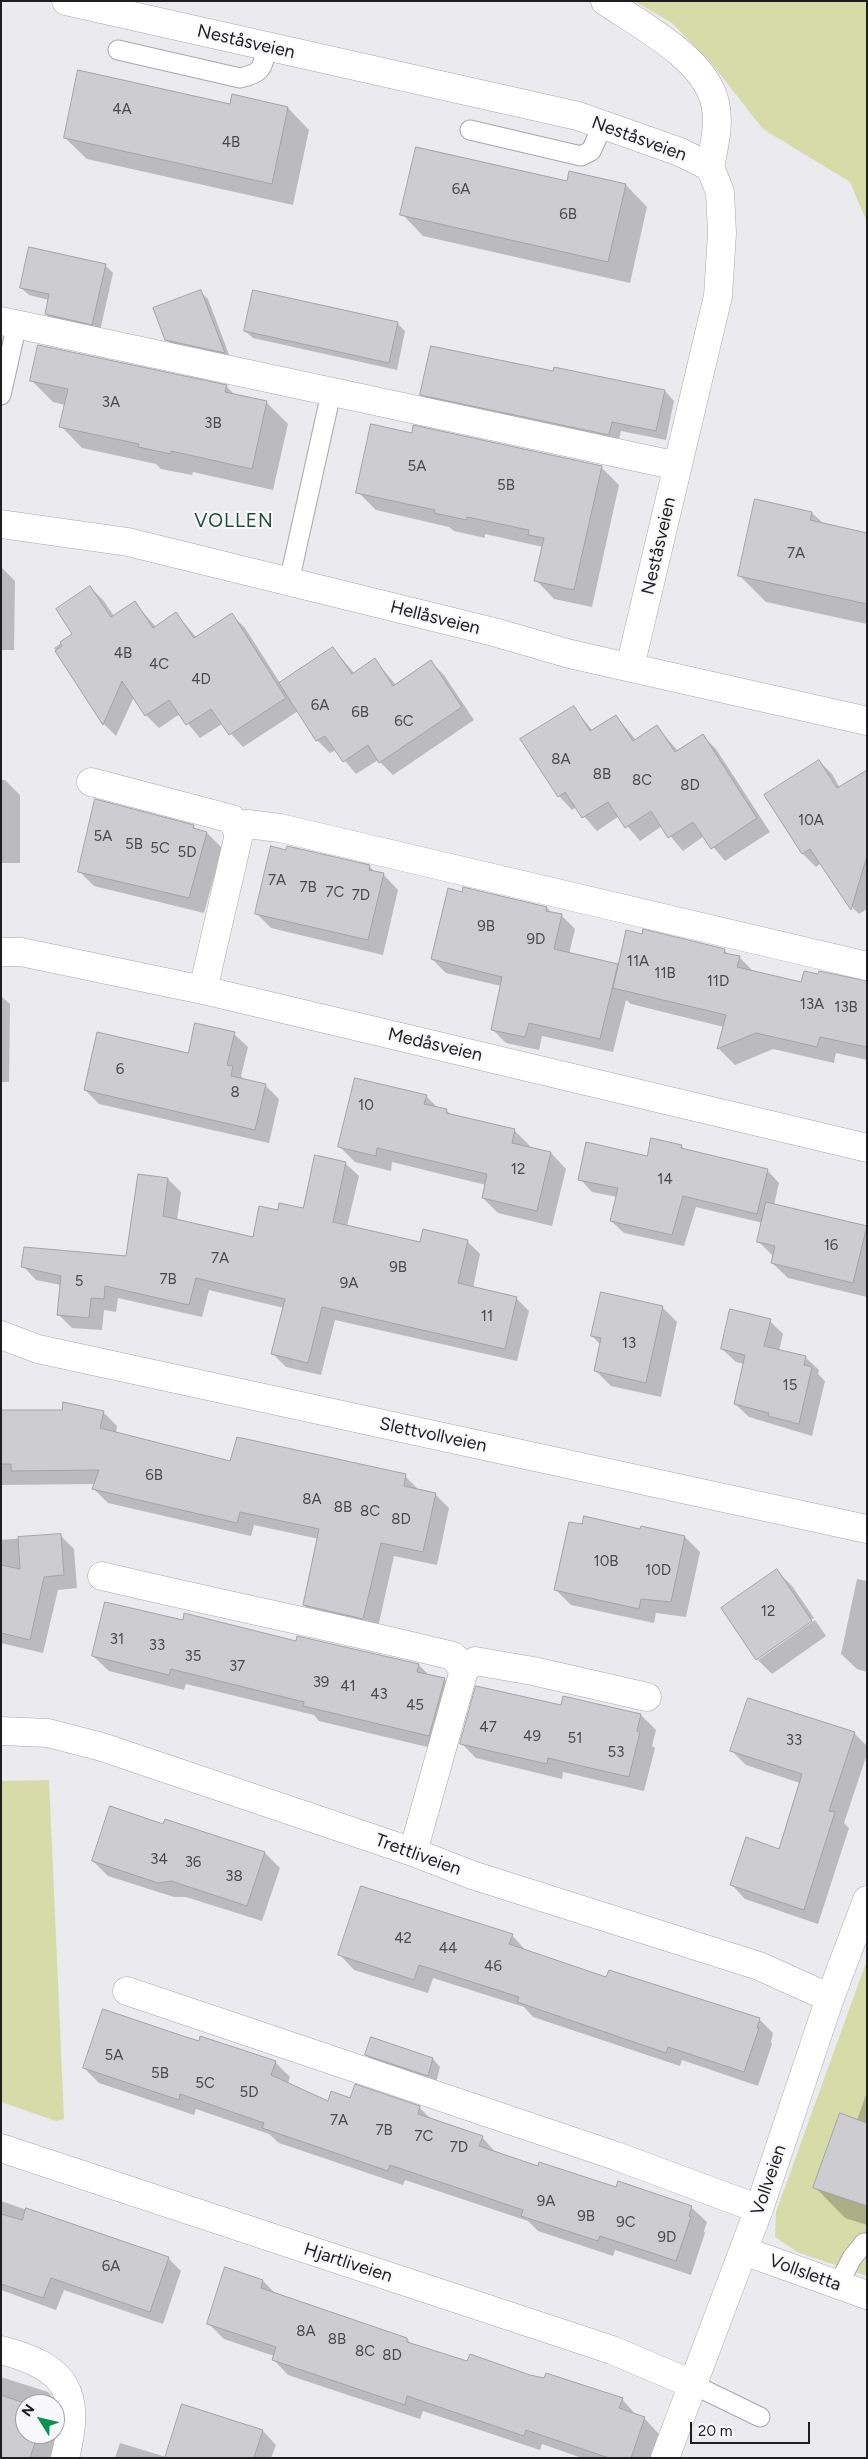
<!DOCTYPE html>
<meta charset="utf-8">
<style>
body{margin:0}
#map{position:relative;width:868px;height:2459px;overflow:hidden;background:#eaeaef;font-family:Figtree,sans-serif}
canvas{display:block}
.frame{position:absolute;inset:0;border:2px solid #1e1e20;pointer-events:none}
.north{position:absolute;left:15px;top:2394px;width:50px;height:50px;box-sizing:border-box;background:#f8f8fc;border:1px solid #a1a1a4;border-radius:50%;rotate:306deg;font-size:14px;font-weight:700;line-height:20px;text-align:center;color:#1e1e20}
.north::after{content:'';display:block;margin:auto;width:18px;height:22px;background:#089353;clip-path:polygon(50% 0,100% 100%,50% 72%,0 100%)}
.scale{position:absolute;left:690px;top:2422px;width:120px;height:22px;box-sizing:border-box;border:2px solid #1e1e20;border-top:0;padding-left:6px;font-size:15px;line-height:18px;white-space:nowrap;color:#1e1e20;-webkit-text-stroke:4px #f8f8fc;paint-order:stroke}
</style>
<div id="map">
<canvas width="868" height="2459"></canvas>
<div class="frame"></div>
<div class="north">N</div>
<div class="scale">20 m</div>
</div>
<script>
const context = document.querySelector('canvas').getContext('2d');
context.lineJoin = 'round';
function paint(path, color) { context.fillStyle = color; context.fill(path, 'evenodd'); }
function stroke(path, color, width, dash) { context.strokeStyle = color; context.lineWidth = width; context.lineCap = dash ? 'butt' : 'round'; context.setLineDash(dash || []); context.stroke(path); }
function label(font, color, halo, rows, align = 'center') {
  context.font = font + ' Figtree,sans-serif'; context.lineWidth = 4; context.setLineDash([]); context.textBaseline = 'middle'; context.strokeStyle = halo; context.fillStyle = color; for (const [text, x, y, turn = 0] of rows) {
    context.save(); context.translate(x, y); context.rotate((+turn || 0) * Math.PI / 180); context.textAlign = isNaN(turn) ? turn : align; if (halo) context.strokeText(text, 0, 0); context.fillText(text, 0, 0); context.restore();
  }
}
paint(new Path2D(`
 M634,1H867V222L850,182L763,129L712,64L672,23Z
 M49,1780L64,2119L56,2121L1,2102V1781Z
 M867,1960V2276L797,2252L775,2237L776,2212Z`), '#d7dba8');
paint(new Path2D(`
 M231,106L288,108L309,130L293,205L87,159L65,138Z
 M568,183L626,185L647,207L630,283L423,236L402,214Z
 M105,265L113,273L100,331L54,322L46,314L49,300L29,295L21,288Z
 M201,292L208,299L231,360L174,347L166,339Z
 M254,292L398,324L405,331L397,370L253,338L245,331Z
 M554,373L665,391L674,401L666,440L621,431L618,444L431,404L422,394Z
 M31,380L226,386L235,395L266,402L288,424L273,490L193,472L192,475L161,469L156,464L82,448L61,426L65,405L53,402Z
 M601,467L619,485L592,607L554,599L536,580L543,547L485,534V538L454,531L449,527L376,510L358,492Z
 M756,500L812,513L824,524L867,534V624L766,602L740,576Z
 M1,567L15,581L14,650H1Z
 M90,587L103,600L114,616L134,602L156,627L176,614L197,638L232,615L245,628L280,683L333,648L354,673L375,660L396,685L431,662L444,675L474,720L393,775L378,760L356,774L336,750L330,753L317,740L298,711L243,747L222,724L200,738L180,714L159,728L146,715L134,697L116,736L104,724L54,648L74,634Z
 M573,707L593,731L616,716L636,740L657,727L678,751L703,736L716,749L770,832L725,861L704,836L683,851L662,826L640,841L619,816L597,831L576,807L572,810L559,796L522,740Z
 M819,761L832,774L840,788L867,780V909L859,914L846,901L821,863L816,867L803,854L765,796Z
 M1,780H5L20,795V863H1Z
 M193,826L197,831L207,833L222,848L204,913L94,886L79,871Z
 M369,866L375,872L383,874L398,890L383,955L271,928L256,913Z
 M464,889L547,908L552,913L561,915L575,929L569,954L619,966L643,935L724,950L729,955L739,957L754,972L802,984L867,982V1060L836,1053L834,1063L773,1049L735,1065L719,1049L724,1027L631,1004L626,1000L613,1052L542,1036L539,1050L506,1043L492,1029L501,986L446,973L432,959Z
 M1,996L10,1004L9,1082H1Z
 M234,1034L248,1047L241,1076L246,1081L265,1085L279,1099L269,1143L99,1104L85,1090L189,1054Z
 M426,1096L439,1109L447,1111L452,1116L515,1131L530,1146L529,1148L551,1153L566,1169L552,1226L498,1213L483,1198L486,1185L392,1162L391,1171L355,1162L340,1147Z
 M681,1146L686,1151L767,1170L779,1183L774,1205L866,1227L867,1297L788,1278L772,1263L774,1257L758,1241L763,1223L696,1207L684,1246L624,1233L611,1221L617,1197L592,1192L580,1179Z
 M345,1163L359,1176L347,1226L420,1244L467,1241L480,1254L473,1288L516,1298L529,1311L517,1361L335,1320L321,1375L286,1367L273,1354L284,1308L209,1290L202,1317L118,1298L116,1312L104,1310L102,1330L72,1328L59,1315L61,1285L36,1280L23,1266L127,1258L168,1179L181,1192L177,1220L254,1238L279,1211L304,1209Z
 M662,1307L677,1322L661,1397L611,1386L595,1370L601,1345L592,1336Z
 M770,1321L783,1334L779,1351L805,1357L819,1370L818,1374L825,1381L812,1436L749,1417L735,1404L744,1364L736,1362L722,1349Z
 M1,1411L103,1412L117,1426L116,1433L231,1463L405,1476L419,1490L435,1494L449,1508L437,1565L394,1556L377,1632L318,1619L304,1605L319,1539L254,1525L251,1536L108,1503L94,1489L96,1484L1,1485Z
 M583,1526L685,1537L700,1552L686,1617L656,1613L654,1623L571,1605L556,1590Z
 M60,1535L74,1549L77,1588L58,1590L43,1653L1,1643V1540Z
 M777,1571L792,1586L814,1618L758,1657V1660L815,1620L826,1636L772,1674L757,1659Z
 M857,1579L867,1581V1672L857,1669L841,1654Z
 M183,1622L419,1665L430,1676L445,1680L460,1695L444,1751L319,1721L314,1715L186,1684L184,1690L109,1671L93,1656Z
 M562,1706L641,1715L656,1730L652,1746L655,1748L644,1791L563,1772L562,1779L476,1758L461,1743Z
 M854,1733L867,1746V1754L844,1823L849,1828L818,1924L745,1899L731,1884L779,1850L800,1783L746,1765L732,1751Z
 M164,1825L265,1853L280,1868L262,1921L186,1897H174L108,1876L93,1861Z
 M512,1935L526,1951L607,1979L759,2019L773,2033L771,2042L772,2044L758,2086L682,2060L680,2066L533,2017L524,2007L433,1978L428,1993L354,1970L340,1955Z
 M183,2037L275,2062L290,2077L288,2084L329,2103L351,2099L419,2107L432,2120L482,2137L497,2154L538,2168L691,2207L707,2222L704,2231L705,2233L691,2275L615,2250L613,2256L538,2231L528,2221L405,2180L403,2185L279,2143L269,2134L196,2109L194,2115L99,2083L84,2068Z
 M372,2039L433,2059L440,2067L436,2083L374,2062L366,2054Z
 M867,2092V2225L845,2218L815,2187L857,2120Z
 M1,2201L168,2258L181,2271L163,2324L64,2290L56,2310L1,2290Z
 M226,2269L263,2281L277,2295L407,2339L412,2345L468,2363L622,2399L637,2416L644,2418L659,2434L651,2458H582L542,2444L540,2450L423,2411L420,2419L288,2375L273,2359L274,2356L224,2339L209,2324Z
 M1,2377L48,2392L65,2411L50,2458H1ZM25,2404H55V2434H25Z
 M263,2431L276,2445L271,2458H115L120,2443L166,2457Z`), '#0003');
const building = new Path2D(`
 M78,70L230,104L232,94L288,107L272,184L64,138Z
 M416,147L567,181L569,171L626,184L608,262L400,215Z
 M29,247L106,264L92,325L45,314L49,294L20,288Z
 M201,290L225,353L165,340L153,308Z
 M253,290L398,322L389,363L244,331Z
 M38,345L227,385L225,392L267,401L252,469L171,451V454L138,447L139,444L59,427L68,389L30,381Z
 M431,346L553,371L554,367L665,390L656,431L612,422L609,435L420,395Z
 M371,424L412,433L413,425L602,466L574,590L534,581L544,538L528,535L529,530L467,517V520L434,513L435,510L356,493Z
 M755,499L812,512L810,520L867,533V604L738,576Z
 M90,586L111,617L135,601L153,628L176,612L194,638L232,613L286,698L229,735L211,709L186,725L169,700L145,716L122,681L103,725L55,651L62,646L60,642L72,634L56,609Z
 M333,647L352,674L375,658L393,686L431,660L462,707L379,763L368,745L343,762L325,736L316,741L279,683Z
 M574,706L590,731L616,715L633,741L657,725L675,752L703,734L757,818L711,849L693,822L668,838L651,811L625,828L608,802L582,818L565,792L558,797L520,739Z
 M819,760L837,788L867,770V856L851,910L810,849L802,854L764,795Z
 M95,799L194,825L193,828L207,832L189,898L78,872Z
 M271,846L286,850L287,846L370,865L369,870L384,873L368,940L255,914Z
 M463,887L547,907L546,911L562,914L554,949L618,964L600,1039L529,1023L525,1037L491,1030L502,977L431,959L448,888L462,892Z
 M643,929L725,949L724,953L740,956L737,967L801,982L804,971L818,974L819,971L867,981V1047L820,1037L817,1047L756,1033L717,1049L726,1015L613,988L626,930L642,934Z
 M195,1023L235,1032L227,1065L233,1066L231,1076L266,1084L255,1130L84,1090L97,1032L188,1053Z
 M355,1078L427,1095L424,1104L447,1109L446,1113L515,1129L512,1143L551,1152L537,1211L482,1198L487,1174L377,1148L376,1156L338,1147Z
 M651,1138L682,1145L681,1148L768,1169L757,1214L683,1196L672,1235L610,1221L618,1188L578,1180L586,1142L647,1156Z
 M315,1155L346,1162L333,1222L420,1242L423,1229L468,1240L458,1283L517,1297L505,1349L322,1307L308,1363L271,1354L285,1299L196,1278L189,1305L105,1286L104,1299L91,1298L89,1318L57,1315L61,1276L21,1267L24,1247L126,1256L138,1174L168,1178L163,1216L253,1237L259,1206L278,1210L279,1203L303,1208Z
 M766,1202L867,1226L853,1283L771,1263L775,1246L757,1242Z
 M601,1292L663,1306L646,1383L594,1371L601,1338L591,1336Z
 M730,1309L771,1319L764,1346L806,1356L804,1365L812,1367L799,1424L768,1416L769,1413L734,1404L745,1355L721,1349Z
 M63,1402L104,1411L100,1428L230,1461L237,1437L406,1474L404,1486L436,1493L423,1552L381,1543L363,1619L303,1605L319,1529L240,1512L237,1523L92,1489L99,1470L11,1471V1464H1V1410H62Z
 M584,1516L640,1529L641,1526L685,1536L671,1602L641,1599L639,1609L554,1590L569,1522L582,1524Z
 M61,1534L64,1575L44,1577L30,1640L1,1633V1565L20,1569L18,1537Z
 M777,1569L812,1621L756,1660L721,1608Z
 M105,1602L183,1620L184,1613L296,1641L297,1636L419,1664L417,1672L445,1678L429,1736L303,1706L304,1702L171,1669L169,1675L92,1656Z
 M476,1686L561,1705L563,1696L641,1714L637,1731L640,1732L629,1777L548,1758L547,1764L460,1744Z
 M748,1698L855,1732L829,1811L835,1812L804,1910L730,1885L746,1837L779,1849L802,1774L730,1751Z
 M110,1806L163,1824L165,1819L265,1852L247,1906L171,1881L158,1883L92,1861Z
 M361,1886L513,1934L509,1944L606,1977L609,1970L760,2018L757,2028H759L744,2072L668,2047L666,2053L517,2002L519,1997L419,1965L414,1980L338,1955Z
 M103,2009L183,2036L199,2041L200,2036L276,2061L271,2075L328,2101L331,2091L350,2098L355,2084L420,2106L418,2114L483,2136L479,2146L538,2166L539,2162L616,2187L618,2181L692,2206L689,2216L691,2217L676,2261L600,2236L598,2241L521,2216L523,2210L390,2165L388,2171L262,2128L264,2123L180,2094L179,2100L83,2068Z
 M371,2037L433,2058L428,2076L365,2055Z
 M840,2113L867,2123V2206L813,2188Z
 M26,2208L169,2257L150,2312L51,2278L43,2298L1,2284V2214L22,2220Z
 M225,2267L263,2280L261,2288L407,2338V2342L467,2361L470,2354L530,2375L544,2378L546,2373L623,2398L619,2408L645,2417L631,2458H609L526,2430L524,2436L407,2396L405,2405L272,2360L276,2347L207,2324Z
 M1,2395L27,2404H25V2434H38L30,2458H1Z
 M182,2404L263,2430L254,2458H165Z`);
paint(building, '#cdcdd1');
stroke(building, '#a3a3a7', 1);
const service = new Path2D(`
 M118,50L240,78C263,73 262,68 267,47
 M470,130L581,156L591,151L603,125
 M1,395L17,324
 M289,582L331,393
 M838,2285L852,2258L864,2243H867
 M692,2384L760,2417`);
const minor = new Path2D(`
 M66,1L578,116L680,152L710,167L720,192L722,233L718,296L630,667
 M605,1C640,25 705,58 715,103C720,125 714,146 710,167
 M1,321L678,466
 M1,524L128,542L494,632L570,654L867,721
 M91,782L232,819L239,834L203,990
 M239,834L247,824L280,828L867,966
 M1,952H21L203,990L867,1148
 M1,1335L38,1349L867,1529
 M102,1576C219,1604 336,1627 453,1656L464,1670L413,1852
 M464,1670L475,1661L533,1671L647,1697
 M1,1731L48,1733L102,1747L413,1852L472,1875L759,1966L830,1998
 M127,1991L616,2156L759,2209
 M1,2148L612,2350L692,2384
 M744,2251L867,2295
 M1,2350C66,2367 82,2391 65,2458
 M665,2458L759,2209L830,1998L867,1900`);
stroke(service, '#a7a7ac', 21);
stroke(minor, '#a7a7ac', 29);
stroke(service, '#fff', 19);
stroke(minor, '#fff', 28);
label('15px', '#4a4a4c', null, [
 ["4A",122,110],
 ["4B",231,143],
 ["6A",461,190],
 ["6B",568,215],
 ["3A",111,403],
 ["3B",213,424],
 ["5A",417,467],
 ["5B",506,486],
 ["7A",796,554],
 ["4B",123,654],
 ["4C",159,665],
 ["4D",201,680],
 ["6A",320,706],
 ["6B",360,713],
 ["6C",404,722],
 ["8A",561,760],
 ["8B",602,775],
 ["8C",642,781],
 ["8D",690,786],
 ["10A",811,821],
 ["5A",103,837],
 ["5B",134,845],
 ["5C",160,849],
 ["5D",187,853],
 ["7A",277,881],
 ["7B",308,888],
 ["7C",335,893],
 ["7D",361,896],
 ["9B",486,927],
 ["9D",536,940],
 ["11A",638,962],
 ["11B",665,974],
 ["11D",718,982],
 ["13A",812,1005],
 ["13B",846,1008],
 ["6",120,1070],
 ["8",235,1093],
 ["10",366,1106],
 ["12",518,1170],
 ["14",665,1180],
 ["16",831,1246],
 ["7A",220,1259],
 ["9B",398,1268],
 ["7B",168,1280],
 ["5",79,1282],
 ["9A",349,1284],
 ["11",487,1317],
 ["13",629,1344],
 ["15",790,1386],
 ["6B",154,1476],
 ["8A",312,1500],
 ["8B",343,1508],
 ["8C",370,1512],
 ["8D",401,1520],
 ["10B",606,1562],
 ["10D",658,1571],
 ["12",768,1612],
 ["31",117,1640],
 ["33",157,1646],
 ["35",193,1657],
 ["37",237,1667],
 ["39",321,1683],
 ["41",348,1687],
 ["43",379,1695],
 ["45",415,1706],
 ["47",488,1728],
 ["49",532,1737],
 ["51",575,1739],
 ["33",794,1741],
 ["53",616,1753],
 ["34",159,1860],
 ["36",193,1863],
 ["38",234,1877],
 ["42",403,1939],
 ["44",448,1949],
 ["46",493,1967],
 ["5A",114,2056],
 ["5B",160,2074],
 ["5C",205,2084],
 ["5D",249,2093],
 ["7A",339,2121],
 ["7B",384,2131],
 ["7C",424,2137],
 ["7D",459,2148],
 ["9A",546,2202],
 ["9B",586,2217],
 ["9C",626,2223],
 ["9D",667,2238],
 ["6A",111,2267],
 ["8A",306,2332],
 ["8B",337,2340],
 ["8C",365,2352],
 ["8D",392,2356]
]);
label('18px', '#1e1e20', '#f8f8fc', [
 ["Neståsveien",246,42,13],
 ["Neståsveien",639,139,20],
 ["Neståsveien",659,546,-77],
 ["Hellåsveien",435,618,14],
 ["Medåsveien",435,1045,13],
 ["Slettvollveien",433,1435,12],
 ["Trettliveien",418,1855,20],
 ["Vollveien",769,2180,-71],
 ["Hjartliveien",348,2263,18],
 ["Vollsletta",805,2273,20]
]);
context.letterSpacing = '1px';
label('19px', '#195030', '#f8f8fc', [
 ["VOLLEN",234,521]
]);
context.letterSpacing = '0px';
</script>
